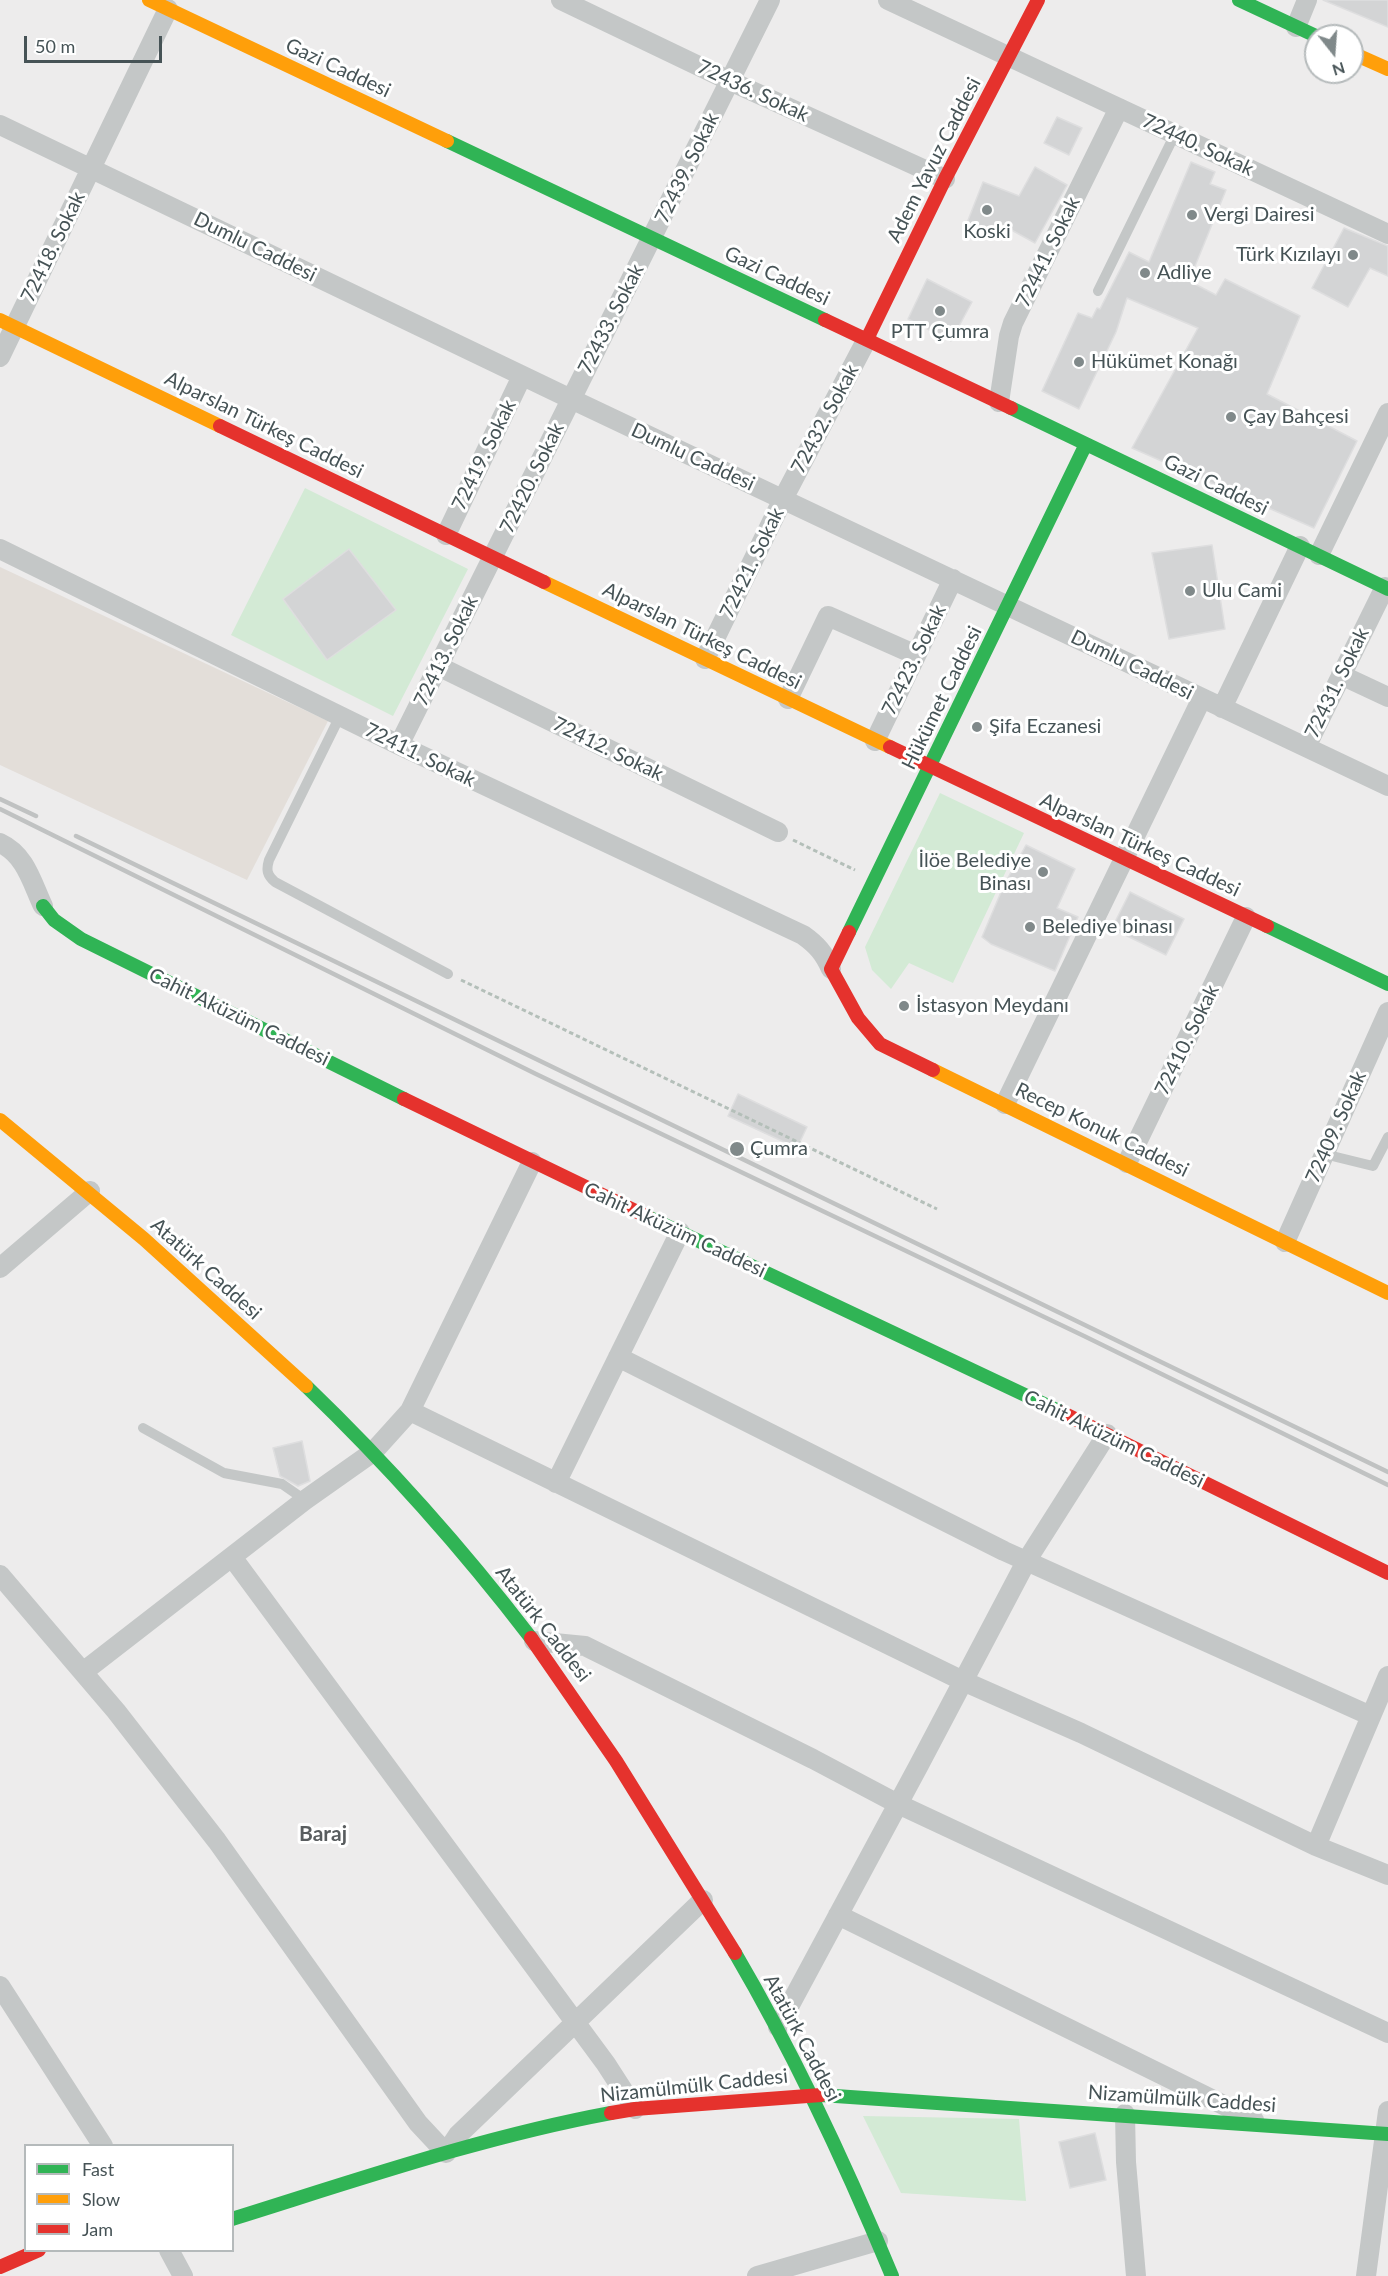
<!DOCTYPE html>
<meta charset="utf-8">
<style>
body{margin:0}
#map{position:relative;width:1388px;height:2276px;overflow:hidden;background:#edecec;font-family:Lato,sans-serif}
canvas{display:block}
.legend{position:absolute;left:24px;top:2144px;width:210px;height:108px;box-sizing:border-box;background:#fff;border:2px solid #b5babb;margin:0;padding:8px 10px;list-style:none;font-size:18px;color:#465356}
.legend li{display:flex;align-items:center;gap:12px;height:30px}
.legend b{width:30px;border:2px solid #b5babb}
.north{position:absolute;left:1304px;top:24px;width:60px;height:60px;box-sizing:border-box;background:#fff;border:2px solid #b5babb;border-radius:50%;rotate:163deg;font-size:16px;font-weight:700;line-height:24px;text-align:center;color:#465356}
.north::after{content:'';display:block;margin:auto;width:21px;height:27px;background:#80898a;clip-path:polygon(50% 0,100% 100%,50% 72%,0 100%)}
.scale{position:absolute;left:24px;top:36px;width:138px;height:27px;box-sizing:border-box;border:3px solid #465356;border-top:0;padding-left:8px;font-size:18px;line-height:21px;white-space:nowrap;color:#465356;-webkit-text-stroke:4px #fff;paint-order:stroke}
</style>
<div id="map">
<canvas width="1388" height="2276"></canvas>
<ul class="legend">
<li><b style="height:8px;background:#30b455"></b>Fast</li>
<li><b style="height:8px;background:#ff9f0a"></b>Slow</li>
<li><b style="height:8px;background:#e5322d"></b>Jam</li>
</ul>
<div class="north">N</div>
<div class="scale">50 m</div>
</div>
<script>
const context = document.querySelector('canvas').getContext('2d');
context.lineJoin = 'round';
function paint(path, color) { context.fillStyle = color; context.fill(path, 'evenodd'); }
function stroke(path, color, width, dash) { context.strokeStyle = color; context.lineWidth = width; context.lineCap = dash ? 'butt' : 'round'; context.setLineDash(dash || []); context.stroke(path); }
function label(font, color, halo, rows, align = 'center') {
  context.font = font + ' Lato,sans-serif'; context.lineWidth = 6; context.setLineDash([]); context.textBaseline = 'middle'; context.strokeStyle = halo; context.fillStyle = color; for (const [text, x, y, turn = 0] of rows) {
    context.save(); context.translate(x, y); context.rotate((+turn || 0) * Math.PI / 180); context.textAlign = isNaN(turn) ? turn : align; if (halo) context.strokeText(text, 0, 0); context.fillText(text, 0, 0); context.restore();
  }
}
paint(new Path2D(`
 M0,567L328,721L247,880L0,765Z`), '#e3ded9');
paint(new Path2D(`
 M305,488L468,569L393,716L231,635Z
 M940,793L1024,833L953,983L909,963L891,989L872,970L865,947Z
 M863,2116L1019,2119L1026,2201L901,2193Z`), '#d3ead5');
const building = new Path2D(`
 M1323,0H1388V27Z
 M1057,117L1082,128L1069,155L1044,143Z
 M1191,162L1215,172L1210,184L1226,190L1189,281L1216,295L1225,279L1300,316L1267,394L1357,441L1314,528L1132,448L1198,328L1127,298L1116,332L1079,409L1042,391L1078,313L1092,318L1097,308L1100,309L1129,252L1149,262Z
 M1035,167L1067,185L1035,243L997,222L991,238L965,228L983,182L1019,196Z
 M1344,228L1388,246V276L1370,268L1348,307L1312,288Z
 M927,279L972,302L951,341L908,319Z
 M1212,545L1225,629L1169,639L1152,553Z
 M349,549L396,610L327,660L283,599Z
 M1026,845L1075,869L1057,908L1078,917L1055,971L991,944L982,937L1004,885Z
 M1130,892L1184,919L1166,955L1119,932L1122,927L1114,924Z
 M738,1094L807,1127L797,1148L728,1116Z
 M302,1441L310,1481L298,1486L280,1476L273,1448Z
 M1095,2133L1106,2180L1070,2188L1059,2142Z`);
paint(building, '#d3d4d5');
stroke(building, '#dededf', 1.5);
stroke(new Path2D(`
 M793,840L855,870
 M461,980L937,1209`), '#b4bfb9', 3, [4.5, 3]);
stroke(new Path2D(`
 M1098,291L1175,134
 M340,716L269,860C266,870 267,875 275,882L448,974
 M1324,1154L1373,1166L1388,1137
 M143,1428L224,1473L282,1484L305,1500`), '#c4c7c7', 10);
stroke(new Path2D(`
 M561,0L730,81L945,179
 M888,0L1388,234
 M1296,27L1307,0
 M0,125L571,399L1388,786
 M0,357L168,9
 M999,402L1009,336L1013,323L1119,108
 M446,535L522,376
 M0,549L399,745L803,935C817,945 824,953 831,969
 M1319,555L1388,413
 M705,659L783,499L867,339
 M438,666L778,832
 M1341,675L1388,697
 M788,699L828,616L916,655
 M1222,708L1300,546
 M875,741L953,579
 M399,745L770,0
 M1306,747L1385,587
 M0,843C26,855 32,883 43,906
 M1005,1104L1202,698
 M1127,1163L1246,917
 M1285,1242L1388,1012
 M0,1268L90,1191
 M618,1357L1004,1551L1371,1716
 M410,1411L963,1681L1081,1733L1316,1846L1388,1875
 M556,1483L680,1232
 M232,1557L606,2064L635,2109
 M0,1575L116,1711L217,1841L418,2123L446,2153L458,2135L703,1900
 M534,1641L585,1646L813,1759L898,1804L1388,2033
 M83,1672L305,1500L373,1452L410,1411L532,1162
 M1316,1846L1388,1676
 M838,1915L1254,2120
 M0,1986L103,2146
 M778,2027L919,1765L1027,1560L1107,1434
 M1125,2114L1126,2162L1136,2276
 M169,2250L183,2276
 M757,2276L878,2241
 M1366,2276L1388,2111`), '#c4c7c7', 20);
stroke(new Path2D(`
 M1239,0L1316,36
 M447,141L825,320
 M1011,408L1388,589
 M43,906L54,920L81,939L404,1099
 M1267,926L1388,984
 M849,932L1086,444
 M648,1217L1061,1412
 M306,1386C387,1464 462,1548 531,1638
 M735,1953C796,2057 846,2165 892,2276
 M821,2095L1388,2134
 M232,2219C357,2180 482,2137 611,2113`), '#30b455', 14);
stroke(new Path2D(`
 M149,0L447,141
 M1352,53L1388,69
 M0,320L220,426
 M544,582L890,747
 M933,1070L1388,1293
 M0,1120L144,1239L306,1386`), '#ff9f0a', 14);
stroke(new Path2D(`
 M825,320L1011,408
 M867,339L945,179L1038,0
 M220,426L544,582
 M890,747L1267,926
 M849,932L831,969L858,1018L880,1044L933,1070
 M404,1099L648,1217
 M1061,1412L1388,1573
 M531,1638L616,1761L735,1953
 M611,2113L635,2109L821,2095
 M0,2267L39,2250`), '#e5322d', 14);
stroke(new Path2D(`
 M0,799L36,816
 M0,809L536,1074L1084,1336L1388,1485
 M76,836L1388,1472`), '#c0c2c2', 4.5);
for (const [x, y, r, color] of [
 [987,210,6,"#80898a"],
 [1192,215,6,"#80898a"],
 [1353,255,6,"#80898a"],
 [1145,273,6,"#80898a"],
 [940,311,6,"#80898a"],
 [1079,362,6,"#80898a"],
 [1231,417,6,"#80898a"],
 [1190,591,6,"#80898a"],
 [977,727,6,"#80898a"],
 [1043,872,6,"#80898a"],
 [1030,927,6,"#80898a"],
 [904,1006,6,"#80898a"],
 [737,1149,8,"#80898a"]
]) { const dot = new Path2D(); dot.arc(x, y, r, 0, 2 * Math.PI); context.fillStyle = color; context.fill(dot); stroke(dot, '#fff', 2); }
label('20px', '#465356', '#fff', [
 ["Gazi Caddesi",338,68,25],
 ["72436. Sokak",753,91,25],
 ["72440. Sokak",1198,145,25],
 ["Adem Yavuz Caddesi",934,160,-63],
 ["72439. Sokak",687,168,-64],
 ["72418. Sokak",53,247,-64],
 ["Dumlu Caddesi",255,247,26],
 ["72441. Sokak",1048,252,-64],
 ["Gazi Caddesi",777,276,25],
 ["72433. Sokak",611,319,-63],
 ["72432. Sokak",825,419,-62],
 ["Alparslan Türkeş Caddesi",264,425,26],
 ["72419. Sokak",484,455,-64],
 ["Dumlu Caddesi",693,457,25],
 ["72420. Sokak",532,478,-64],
 ["Gazi Caddesi",1216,485,26],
 ["72421. Sokak",752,563,-64],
 ["Alparslan Türkeş Caddesi",702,636,26],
 ["72413. Sokak",446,651,-64],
 ["72423. Sokak",914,660,-64],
 ["Dumlu Caddesi",1132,665,26],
 ["72431. Sokak",1337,683,-64],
 ["Hükümet Caddesi",942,698,-64],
 ["72412. Sokak",608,749,26],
 ["72411. Sokak",420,755,26],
 ["Alparslan Türkeş Caddesi",1140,845,25],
 ["Cahit Aküzüm Caddesi",239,1017,26],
 ["72410. Sokak",1187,1040,-64],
 ["72409. Sokak",1336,1127,-66],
 ["Recep Konuk Caddesi",1102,1130,26],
 ["Cahit Aküzüm Caddesi",675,1230,25],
 ["Atatürk Caddesi",206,1269,42],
 ["Cahit Aküzüm Caddesi",1114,1439,26],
 ["Atatürk Caddesi",543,1624,52],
 ["Atatürk Caddesi",802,2038,62],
 ["Nizamülmülk Caddesi",694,2086,-6],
 ["Nizamülmülk Caddesi",1182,2099,4]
]);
label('20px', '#465356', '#fff', [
 ["Vergi Dairesi",1204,215],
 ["Koski",987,232,"center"],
 ["Türk Kızılayı",1341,255,"right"],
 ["Adliye",1157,273],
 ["PTT Çumra",940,332,"center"],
 ["Hükümet Konağı",1091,362],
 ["Çay Bahçesi",1243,417],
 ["Ulu Cami",1202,591],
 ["Şifa Eczanesi",989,727],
 ["İlöe Belediye",1031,861,"right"],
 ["Binası",1031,884,"right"],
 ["Belediye binası",1042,927],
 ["İstasyon Meydanı",916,1006],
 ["Çumra",750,1149]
], 'left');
label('bold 21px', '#595d5f', '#fff', [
 ["Baraj",323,1834]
]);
</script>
